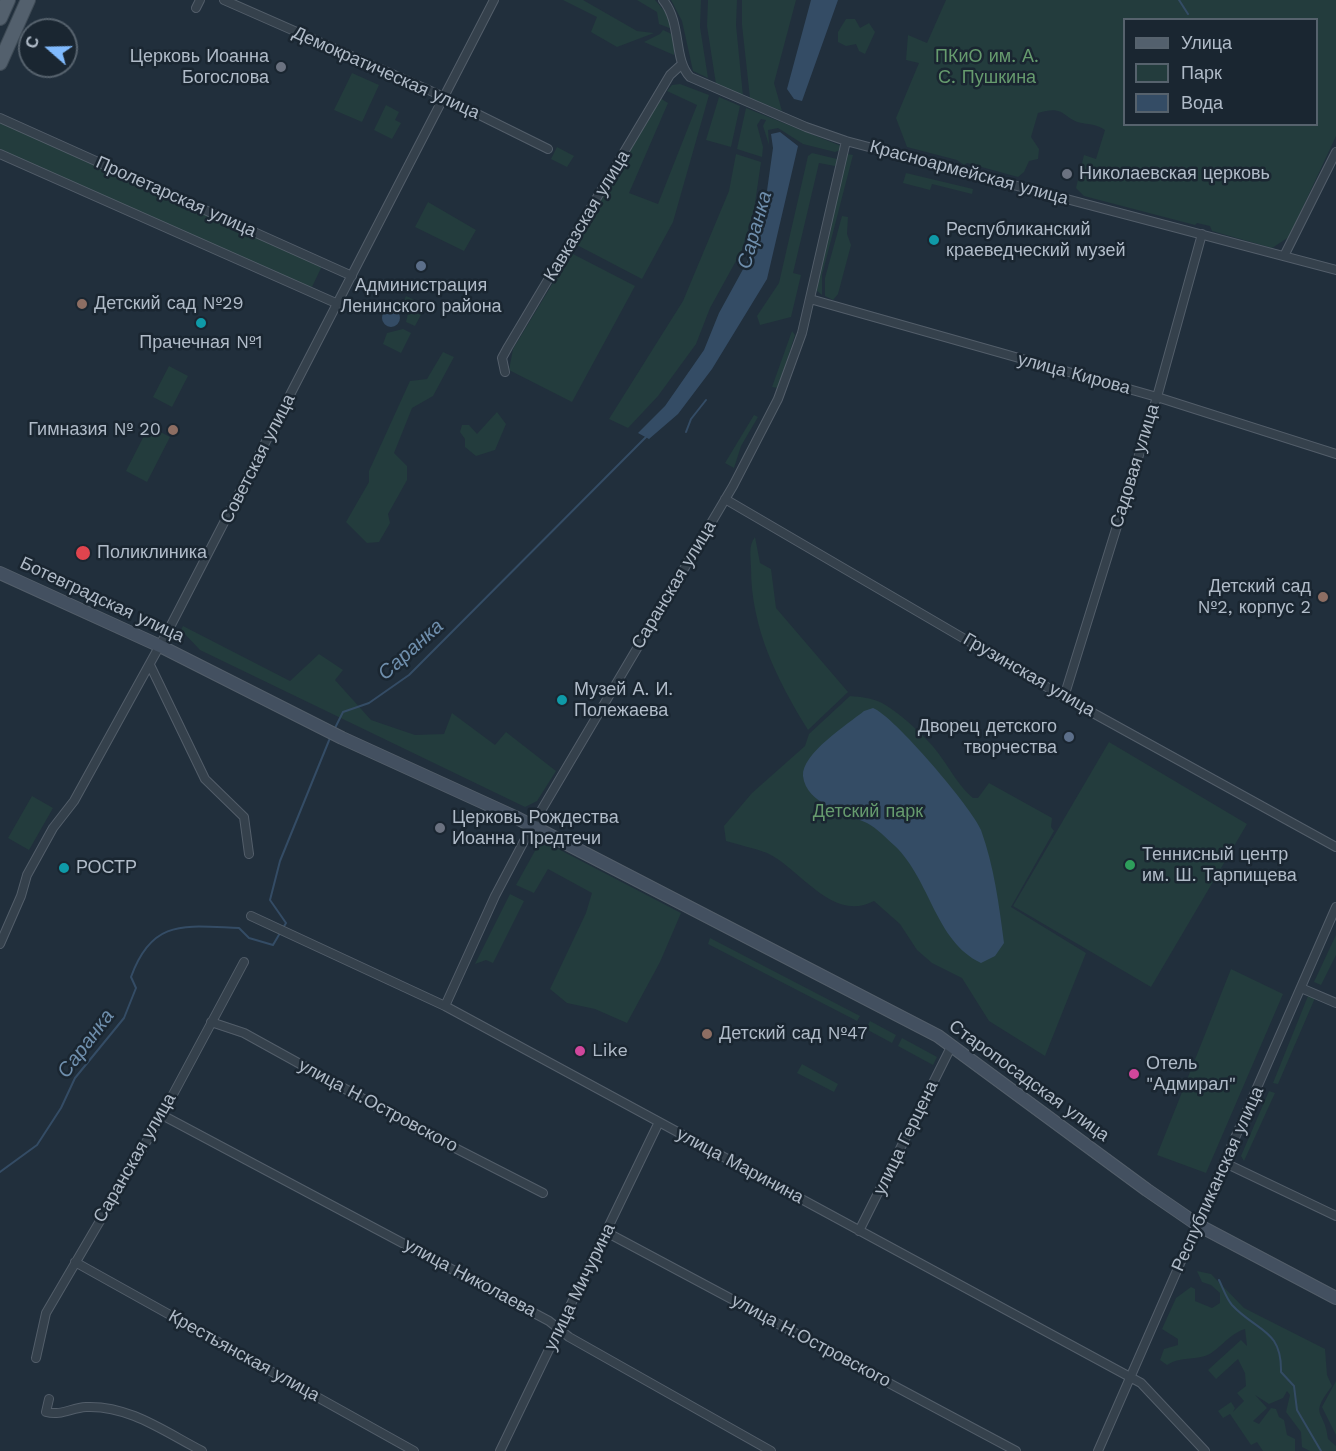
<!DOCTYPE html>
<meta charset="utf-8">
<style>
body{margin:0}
#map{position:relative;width:1336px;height:1451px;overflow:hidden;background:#212f3c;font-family:"Work Sans",sans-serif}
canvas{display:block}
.legend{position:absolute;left:1123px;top:18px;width:195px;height:108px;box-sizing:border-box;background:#1a2631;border:2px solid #56626d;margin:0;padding:8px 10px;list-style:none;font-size:18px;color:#b0bbc8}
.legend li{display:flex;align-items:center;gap:12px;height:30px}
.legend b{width:30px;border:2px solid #56626d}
.north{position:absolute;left:18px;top:18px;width:60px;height:60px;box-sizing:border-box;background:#1a2631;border:2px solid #56626d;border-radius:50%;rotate:290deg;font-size:16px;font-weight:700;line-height:24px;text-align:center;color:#b0bbc8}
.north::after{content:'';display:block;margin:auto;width:21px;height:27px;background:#80bafd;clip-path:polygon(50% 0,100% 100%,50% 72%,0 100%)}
</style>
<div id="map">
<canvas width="1336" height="1451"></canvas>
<ul class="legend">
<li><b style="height:8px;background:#53606d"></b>Улица</li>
<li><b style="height:16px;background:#233c3d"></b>Парк</li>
<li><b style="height:16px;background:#344c65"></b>Вода</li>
</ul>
<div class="north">С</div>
</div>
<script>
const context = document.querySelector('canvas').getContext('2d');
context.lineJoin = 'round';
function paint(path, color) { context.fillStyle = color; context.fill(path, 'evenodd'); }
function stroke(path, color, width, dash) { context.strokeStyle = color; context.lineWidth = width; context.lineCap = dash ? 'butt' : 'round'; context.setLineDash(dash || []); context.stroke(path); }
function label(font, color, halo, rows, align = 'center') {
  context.font = font + ' "Work Sans",sans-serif'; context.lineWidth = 5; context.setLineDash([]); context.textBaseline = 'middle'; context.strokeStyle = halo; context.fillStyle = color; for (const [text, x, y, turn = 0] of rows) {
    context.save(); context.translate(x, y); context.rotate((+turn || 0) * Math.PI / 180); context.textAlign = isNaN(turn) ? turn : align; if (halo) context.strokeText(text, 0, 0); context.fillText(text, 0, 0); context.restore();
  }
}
paint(new Path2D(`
 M563,0H583L637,31L654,33L617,47L591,32L597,17Z
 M637,0H655L667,14L672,29L659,24L657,12Z
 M671,0H701L700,27L708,78L693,71L682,21Z
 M708,0H737L736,25L743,96L716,84L707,26Z
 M742,0H796L774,83L782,111L750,98L742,25Z
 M946,0H1336V136L1289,237L1272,248L1212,231L1210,226L1197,223L1195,225L1084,196L1076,188L1084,155L1096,159L1105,130C1096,124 1092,125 1082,123C1062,119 1066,104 1038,113L1031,137L1039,149L1038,159L1029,161L1024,172L1018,177L967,163L964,165L957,160L907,147L896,118L919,63L906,60L908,35L927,43ZM1124,20H1316V124H1124Z
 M846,19H855L860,28L869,23L875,32L865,54L859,51L856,44L846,46L838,42V32Z
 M663,30L674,35V55L644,42L660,34Z
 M352,73L379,85L362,122L334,110Z
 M680,84L709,95L673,222L642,279L575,244L660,98L668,103L629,193L658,204L697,105L667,91L672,85Z
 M719,97L740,106L731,147L706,140Z
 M386,105L399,112L395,120L401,123L392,139L374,130Z
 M746,108L841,146L840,150L835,152L803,144L778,128L768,130L769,145L763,126L766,120L761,119L757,125L763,147L762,157L737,149Z
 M0,122L322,266L311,289L0,150Z
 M557,147L574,156L567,167L551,159Z
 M812,153L837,159V164L835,166L819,163L793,273L801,275L791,317L760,325L757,316L779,283L808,156Z
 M736,154L761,162L754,210L742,250L710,308L696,344L658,396L628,428L609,419L683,301L729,191Z
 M847,154L853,155L822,275V295L816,290Z
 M906,173L973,189L972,194L932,184L930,190L903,183Z
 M428,202L476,230L464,251L415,227Z
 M842,216L848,217L847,234L851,245L838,294L833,300L825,296V278Z
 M571,253L635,286L572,402L509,370L513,349Z
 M406,296L426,305L415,326L406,322L408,313L402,305Z
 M403,329L411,333L401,353L383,344L387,333Z
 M792,331L795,335L778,388L772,387Z
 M443,352L454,357L433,396L412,408L394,453L407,466V480L388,514L390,523L379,542L367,543L346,522L369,482V471L410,381L427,379Z
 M169,366L188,376L172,407L153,397Z
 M497,412L506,424L495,450L476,456L465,447V439L460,432L462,425H469L477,434Z
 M754,415L758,417L741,446L734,468L725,463Z
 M149,426L170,437L147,482L126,471Z
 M755,537L760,563L771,569L776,608L848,692L808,730C777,680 751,628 751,568C751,557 748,546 755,537Z
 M183,626L290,681L319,654L343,670L335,680L371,720L415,735L444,734L452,713L495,745L506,732L556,771L537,801L525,807L200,650L181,630Z
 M850,696C861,697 872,698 882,703C899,712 931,741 941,757C952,772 959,786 973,798H978L989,783L1052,818L1051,827L1054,831L1011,907L1086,953L1045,1056L989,1021L962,978L932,963L917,950L900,924L874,901C832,923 801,869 767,853C754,848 739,845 726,841L724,826L752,793L805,746L809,734Z
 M1109,742L1247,824L1151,987L1013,906Z
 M32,796L53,808L29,850L8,838Z
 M541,840L681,913L660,962L627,1023L595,1009L567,1003L550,989L586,913L592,893L548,869L534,893L516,885Z
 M510,894L524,901L493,963L486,960L475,964Z
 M1336,935V955L1321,985L1314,982Z
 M710,938L860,1016L857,1021L708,944Z
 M1231,969L1283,994L1206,1173L1157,1155Z
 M1308,996L1315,998L1278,1084L1273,1083Z
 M870,1021L896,1035L892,1043L866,1029Z
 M902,1038L937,1057L933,1065L898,1046Z
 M802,1064L838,1084L834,1092L797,1073Z
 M1269,1091L1275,1093L1244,1161L1241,1156Z
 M1197,1271L1211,1274L1244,1308L1325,1349L1327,1375L1332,1386C1308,1418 1325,1408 1328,1439L1336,1446V1451H1310L1302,1447L1301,1432L1286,1412L1290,1395L1287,1391L1283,1398L1269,1404L1255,1395L1267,1408L1253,1421L1259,1424L1271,1408L1276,1409L1279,1417L1284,1420L1287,1435L1295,1439V1451H1263L1257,1442L1251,1445L1230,1414L1223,1418L1218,1411L1231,1402L1235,1408L1233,1412L1244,1401L1237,1393L1246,1386L1245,1373L1238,1359L1216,1379L1208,1370L1241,1340L1247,1346L1245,1329C1228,1334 1218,1352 1205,1356C1191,1360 1179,1357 1167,1365L1160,1360L1164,1349L1178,1345V1339L1162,1329L1176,1298L1191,1287L1195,1289V1301L1212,1308L1220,1303V1293L1211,1285L1202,1282Z
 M1336,1381V1435L1322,1407Z`), '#233c3d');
paint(new Path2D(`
 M811,0H838L802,101L794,99L787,89Z
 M780,132L798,146L767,279L712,369L678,414L649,439L638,433L665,406L704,350L719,313L753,251L764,212L773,148L771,134Z
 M382 318a9 9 0 1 1 18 0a9 9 0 1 1-18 0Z
 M873,708C893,715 973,809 981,830C994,866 999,905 1004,943L995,956L981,963C935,941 931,881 895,846C887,839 877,828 867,823C847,814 806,804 803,776C801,754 848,724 864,711Z`), '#344c65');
stroke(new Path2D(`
 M1179,0L1188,14
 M686,432L691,419L706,400
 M334,730L343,712L369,703L409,675L648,435
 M283,928L286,923L270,900L280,861L330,738
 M0,1172L37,1145L61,1108L75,1078L124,1018L136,988L131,977C152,918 185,926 239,928L249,938L273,945L280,933
 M1219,1280C1223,1288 1226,1298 1232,1305C1257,1332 1282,1329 1281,1372L1294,1386L1297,1410L1321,1451`), '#344c65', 2);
const minor = new Path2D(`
 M224,0L433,92L548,149
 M663,0C682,23 673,59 690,77L806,127L846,141L1336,270
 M196,8L200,0
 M0,118L352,276
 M0,154L338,304
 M1284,256L1336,152
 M810,299L1157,397L1336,454
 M505,372L502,358L508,347L670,75L682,64
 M725,499L1064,697L1336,847
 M150,665L205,779L244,817L249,854
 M1064,697L1157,397L1202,234
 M251,916L445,1006L1141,1383L1205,1451
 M0,944L21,896L27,875L53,828L74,801L170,627L494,0
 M1301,988L1336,1003
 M445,1006L495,896L532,826L733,486L778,399L802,333L846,141
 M211,1022L244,1033L414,1127L543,1193
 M162,1115L549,1321L569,1337L771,1451
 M1225,1163L1336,1216
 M859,1231L952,1045
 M606,1232L1016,1451
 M75,1262L414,1451
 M36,1358L46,1313L162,1115L244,962
 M49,1399L46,1412C61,1416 71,1408 86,1407C129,1405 165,1432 202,1451
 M500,1451L659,1122
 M1098,1451L1336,907`);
const secondary = new Path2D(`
 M0,573L160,646L342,738L515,817L938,1036L1147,1190L1198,1225L1336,1298`);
const primary = new Path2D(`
 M0,18L8,0
 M0,63L28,0`);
stroke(minor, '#535e6a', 10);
stroke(secondary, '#535e6a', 14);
stroke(primary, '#3e4a55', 16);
stroke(minor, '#35414c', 8);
stroke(secondary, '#435060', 12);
stroke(primary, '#53606d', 14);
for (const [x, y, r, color] of [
 [281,67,6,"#6b7280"],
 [1067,174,6,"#6b7280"],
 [934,240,6,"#0f9aa8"],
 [421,266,6,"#5c6f8a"],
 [82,304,6,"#8d6e63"],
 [201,323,6,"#0f9aa8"],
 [173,430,6,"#8d6e63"],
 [83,553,8,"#e0444e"],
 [1323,597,6,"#8d6e63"],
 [562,700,6,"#0f9aa8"],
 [1069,737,6,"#5c6f8a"],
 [440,828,6,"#6b7280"],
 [1130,865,6,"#2e9e5b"],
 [64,868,6,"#0f9aa8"],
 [707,1034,6,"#8d6e63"],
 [580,1051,6,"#d1479c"],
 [1134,1074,6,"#d1479c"]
]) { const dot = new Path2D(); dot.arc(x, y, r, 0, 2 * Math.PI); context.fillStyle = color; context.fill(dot); stroke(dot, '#1a2631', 2); }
label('18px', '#b0bbc8', '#1a2631', [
 ["Церковь Иоанна",269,57,"right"],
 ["Богослова",269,78,"right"],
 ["Николаевская церковь",1079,174],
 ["Республиканский",946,230],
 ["краеведческий музей",946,251],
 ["Администрация",421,286,"center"],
 ["Ленинского района",421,307,"center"],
 ["Детский сад №29",94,304],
 ["Прачечная №1",201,343,"center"],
 ["Гимназия № 20",161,430,"right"],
 ["Поликлиника",97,553],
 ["Детский сад",1311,587,"right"],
 ["№2, корпус 2",1311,608,"right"],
 ["Музей А. И.",574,690],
 ["Полежаева",574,711],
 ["Дворец детского",1057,727,"right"],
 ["творчества",1057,748,"right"],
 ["Церковь Рождества",452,818],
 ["Иоанна Предтечи",452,839],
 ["Теннисный центр",1142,855],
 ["им. Ш. Тарпищева",1142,876],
 ["РОСТР",76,868],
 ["Детский сад №47",719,1034],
 ["Like",592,1051],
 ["Отель",1146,1064],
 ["\"Адмирал\"",1146,1085]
], 'left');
label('18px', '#669b6e', '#1a2631', [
 ["ПКиО им. А.",987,57],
 ["С. Пушкина",987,78],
 ["Детский парк",868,812]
]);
label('18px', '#b0bbc8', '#1a2631', [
 ["Демократическая улица",386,73,24],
 ["Красноармейская улица",969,173,15],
 ["Пролетарская улица",176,197,24],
 ["Кавказская улица",587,216,-59],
 ["улица Кирова",1074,374,15],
 ["Советская улица",258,459,-63],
 ["Садовая улица",1135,466,-73],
 ["Саранская улица",674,585,-59],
 ["Ботевградская улица",102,600,25],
 ["Грузинская улица",1029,675,30],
 ["Старопосадская улица",1029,1081,36],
 ["улица Н.Островского",378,1106,28],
 ["улица Герцена",906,1138,-64],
 ["Саранская улица",135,1158,-60],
 ["улица Маринина",740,1166,28],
 ["Республиканская улица",1218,1179,-66],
 ["улица Николаева",470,1278,28],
 ["улица Мичурина",580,1287,-64],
 ["улица Н.Островского",811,1341,28],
 ["Крестьянская улица",244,1356,29]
]);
label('italic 20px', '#6f8fad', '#1a2631', [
 ["Саранка",755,230,-74],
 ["Саранка",411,650,-42],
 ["Саранка",86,1044,-53]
]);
</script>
